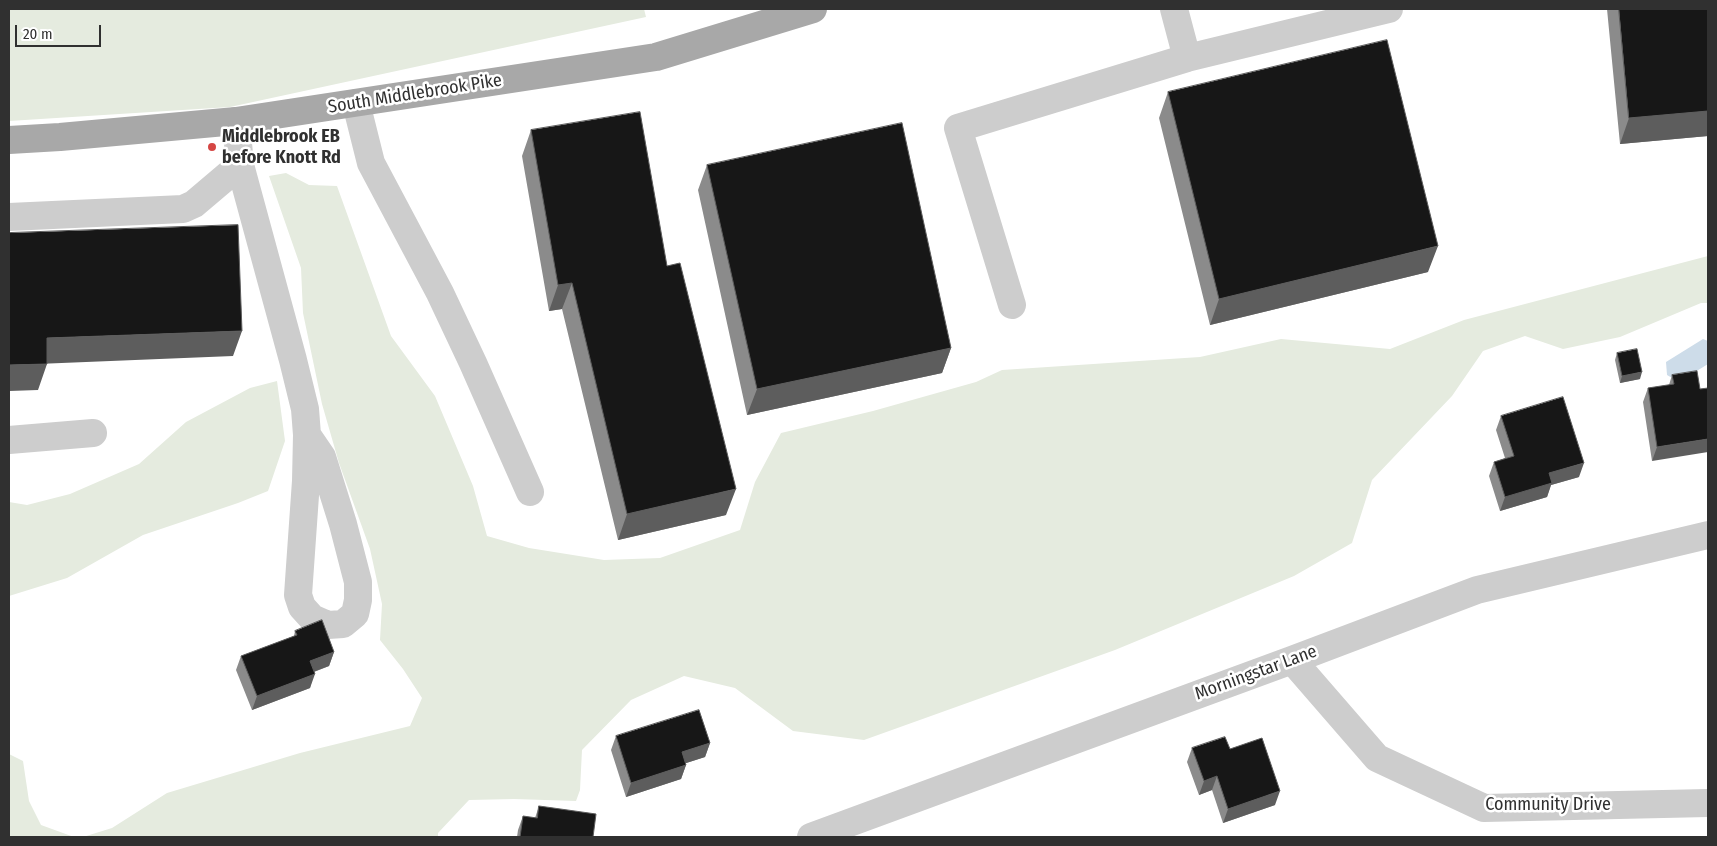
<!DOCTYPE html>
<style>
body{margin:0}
#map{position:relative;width:1717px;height:846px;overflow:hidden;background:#fff;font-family:"Fira Sans Condensed",sans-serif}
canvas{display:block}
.frame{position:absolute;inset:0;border:10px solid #303030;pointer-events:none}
.scale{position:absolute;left:15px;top:25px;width:86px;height:22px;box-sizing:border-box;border:2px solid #303030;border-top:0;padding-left:6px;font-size:15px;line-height:18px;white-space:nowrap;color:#303030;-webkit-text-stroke:4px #fff;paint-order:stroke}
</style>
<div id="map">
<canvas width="1717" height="846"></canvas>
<div class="frame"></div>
<div class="scale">20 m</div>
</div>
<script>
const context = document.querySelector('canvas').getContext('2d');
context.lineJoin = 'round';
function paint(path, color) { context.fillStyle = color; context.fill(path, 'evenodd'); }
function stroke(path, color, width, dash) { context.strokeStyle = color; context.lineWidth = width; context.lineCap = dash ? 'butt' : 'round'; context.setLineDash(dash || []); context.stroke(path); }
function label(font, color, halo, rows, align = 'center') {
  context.font = font + ' "Fira Sans Condensed",sans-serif'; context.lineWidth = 5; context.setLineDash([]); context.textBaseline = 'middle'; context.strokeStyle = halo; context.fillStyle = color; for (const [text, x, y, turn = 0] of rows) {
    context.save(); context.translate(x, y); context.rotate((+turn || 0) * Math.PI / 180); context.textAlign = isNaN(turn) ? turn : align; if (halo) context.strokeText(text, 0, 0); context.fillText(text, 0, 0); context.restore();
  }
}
paint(new Path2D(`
 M9,9H644L646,17L230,107L9,121Z
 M286,173L309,185L337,186L391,336L435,396L473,486L487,536L529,548L604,560L660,558L740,530L755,482L781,433L873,411L976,382L1002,370L1200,357L1281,339L1390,349L1464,320L1708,256V303H1701L1620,337L1563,349L1525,336L1483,351L1452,396L1372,480L1352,543L1294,576L1115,650L864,740L793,731L735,688L684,676L631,700L582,750L580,790L576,801L514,799L469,800L438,833V837H83L112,828L167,793L300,753L410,726L422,698L403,669L380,640L382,604L370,549L339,463L322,404L303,313L301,268L269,176Z
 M277,381L285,441L268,491L238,503L143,535L67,578L9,596V502L27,505L70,494L139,464L186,422L250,388Z
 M9,754L23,761L29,801L41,825L74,837H9Z`), '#e5ebdf');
paint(new Path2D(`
 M1703,339L1708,341V364L1679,382L1667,375L1666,362Z`), '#cddce9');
stroke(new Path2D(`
 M1187,58L1389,9
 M356,103L371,163L440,293L473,363L530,492
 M236,121L240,165L293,360L305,409L307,435L306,481L298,595L302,607L312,618L328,625L343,624L355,614L358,600V582L343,524L322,457L307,435
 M9,217L183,209L194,204L240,165
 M1012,305L958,128L1187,58L1174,9
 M9,440L93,433
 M1292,660L1377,758L1484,808L1708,803
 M811,837L1292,660L1477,590L1708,535`), '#cdcdcd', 28);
stroke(new Path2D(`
 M9,140L60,137L236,121L656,57L813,9`), '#a8a8a8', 28);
paint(new Path2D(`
 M1607,9H1708V136L1620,144Z
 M1168,92L1428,272L1210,325L1159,118Z
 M531,130L667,266L726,515L618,540L562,309L549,311L522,156Z
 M707,165L951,348L942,373L747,415L698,190Z
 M1617,353L1640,379L1620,383L1615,360Z
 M1672,375L1700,389L1652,461L1643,402L1648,388L1669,385Z
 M1501,416L1579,477L1551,485L1547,497L1500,511L1489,476L1494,462L1505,458L1496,430Z
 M295,631L334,652L329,666L314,672L310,688L252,710L236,670L241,656L294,636Z
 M616,736L710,743L705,757L686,763V765L681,779L626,797L611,750Z
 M1192,748L1230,749L1275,805L1223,823L1212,790L1199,795L1187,762Z
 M539,806L593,837H517L518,830L523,816L535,818Z`), '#8b8b8b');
paint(new Path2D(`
 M1708,111V136L1620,144L1629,118Z
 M1438,246L1428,272L1210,325L1219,299Z
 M572,283L562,309L549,311L558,285Z
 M242,331L233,356L37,364L47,338Z
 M951,348L942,373L747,415L757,389Z
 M47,364L38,390L9,391V365Z
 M1642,372L1640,379L1620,383L1622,376Z
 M1708,439V452L1652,461L1657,447Z
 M1584,463L1579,477L1551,485L1547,497L1500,511L1505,497L1549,473Z
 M736,489L726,515L618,540L627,514Z
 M334,652L329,666L305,675L310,661Z
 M315,674L310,688L252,710L257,696Z
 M710,743L705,757L677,766L682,752Z
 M686,765L681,779L626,797L631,783Z
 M1217,776L1212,790L1199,795L1204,781Z
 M1280,791L1275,805L1223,823L1228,809Z`), '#5d5d5d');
const building = new Path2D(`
 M1619,9H1708V111L1629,118Z
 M1387,40L1438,246L1219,299L1168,92Z
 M640,112L667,266L680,263L736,489L627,514L572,283L558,285L531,130Z
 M902,123L951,348L757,389L707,165Z
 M238,225L242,331L47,338V364L9,365V233Z
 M1637,349L1642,372L1622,376L1617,353Z
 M1697,371L1700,389L1708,388V439L1657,447L1648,388L1674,384L1672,375Z
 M1563,397L1584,463L1549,473L1552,483L1505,497L1494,462L1514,456L1501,416Z
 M322,620L334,652L310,661L315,674L257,696L241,656L297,635L295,631Z
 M699,710L710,743L682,752L686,765L631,783L616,736Z
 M1225,737L1230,749L1262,738L1280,791L1228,809L1217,776L1204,781L1192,748Z
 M539,806L596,814L593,837H520L523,816L537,818Z`);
paint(building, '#171717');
stroke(building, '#5d5d5d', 1);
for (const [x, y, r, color] of [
 [212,147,5,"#d54644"]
]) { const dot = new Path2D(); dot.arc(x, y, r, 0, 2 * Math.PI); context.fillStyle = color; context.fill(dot); stroke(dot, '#fff', 2); }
label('18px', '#303030', '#fff', [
 ["South Middlebrook Pike",415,94,-9],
 ["Morningstar Lane",1256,673,-20],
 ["Community Drive",1548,805]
]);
label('bold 18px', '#303030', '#fff', [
 ["Middlebrook EB",222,137],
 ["before Knott Rd",222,158]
], 'left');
</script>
